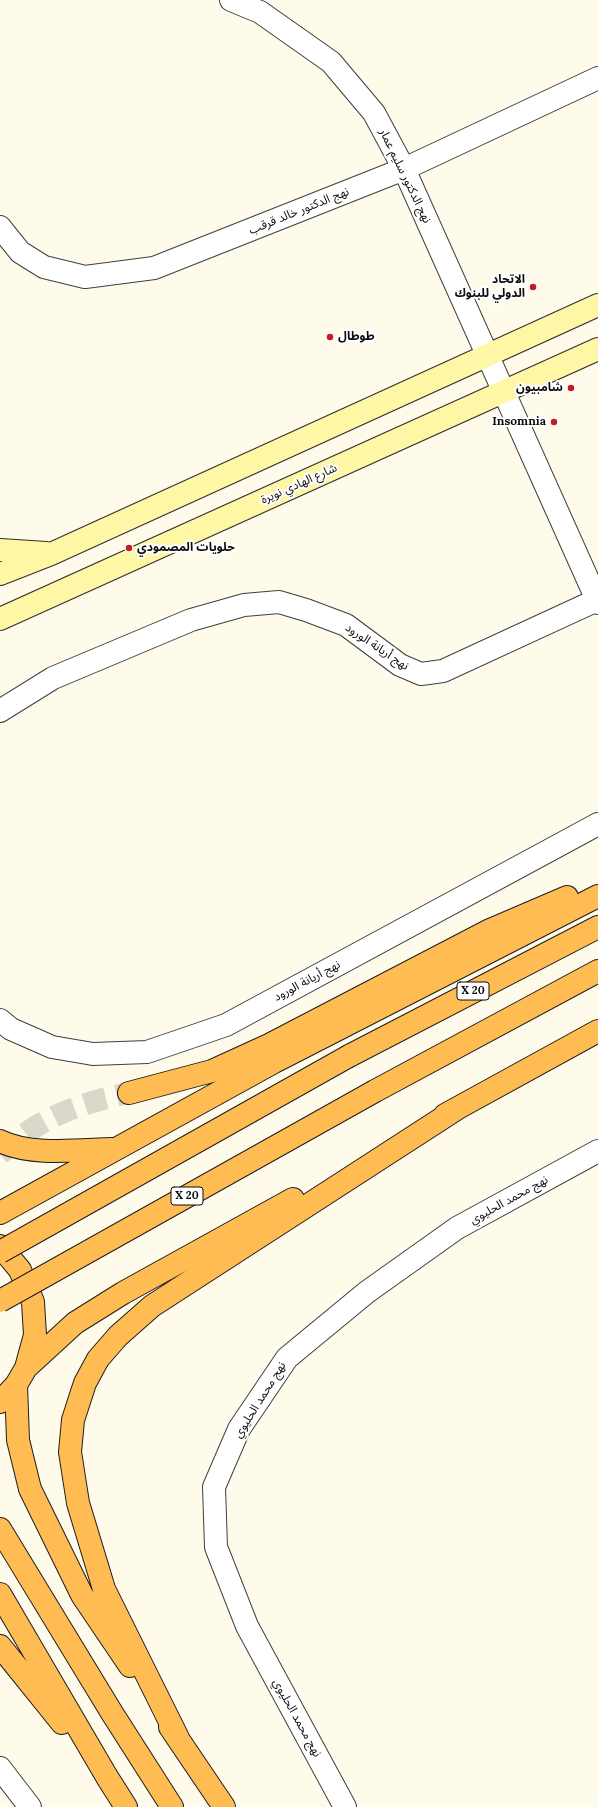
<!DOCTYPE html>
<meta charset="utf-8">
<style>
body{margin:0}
canvas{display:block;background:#fffbeb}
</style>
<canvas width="598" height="1807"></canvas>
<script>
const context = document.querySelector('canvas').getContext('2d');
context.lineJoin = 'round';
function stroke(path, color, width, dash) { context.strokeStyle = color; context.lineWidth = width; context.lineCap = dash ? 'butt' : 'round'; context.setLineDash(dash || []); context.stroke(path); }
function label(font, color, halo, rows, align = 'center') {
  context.font = font + ' Lora,"Noto Sans Arabic",serif'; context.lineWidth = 4; context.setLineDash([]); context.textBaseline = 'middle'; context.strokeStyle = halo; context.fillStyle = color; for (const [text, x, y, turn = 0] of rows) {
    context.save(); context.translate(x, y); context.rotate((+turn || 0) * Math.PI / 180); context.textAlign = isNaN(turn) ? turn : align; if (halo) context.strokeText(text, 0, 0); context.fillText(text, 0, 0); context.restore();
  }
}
stroke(new Path2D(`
 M0,1154C10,1146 19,1138 29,1131C58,1111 94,1100 129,1093`), '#dbd7ca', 22, [22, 11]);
const minor = new Path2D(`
 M231,0L260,12L331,62L374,113L404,169L597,600H598
 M0,227L20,252L44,267L85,277L154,268L404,169L598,78
 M0,711L53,678L191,620L244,605L279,602L306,610L346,625L400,665L421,674L443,671L597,600L598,603
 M0,1020L11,1029L52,1047L93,1054L147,1052L226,1025L598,824
 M0,1768L30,1807
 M345,1807L247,1626L216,1547L214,1487L239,1429L287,1358L367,1292L457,1228L598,1151`);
const secondary = new Path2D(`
 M0,550L46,553
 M0,574L51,554L598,305
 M0,619L598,349`);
const trunk = new Path2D(`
 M349,1056L598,927
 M375,1091L598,971
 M129,1093L212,1071L269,1045L490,930L567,897
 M445,1115L598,1031
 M0,1141C30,1156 78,1150 112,1149
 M0,1213L274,1062L598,896
 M0,1246L20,1270L33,1302L35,1335L26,1368L16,1385L0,1402
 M26,1368L75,1323L123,1293L293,1199
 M16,1385L18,1440L30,1489L82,1595L130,1666
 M0,1529L112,1713L172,1807
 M0,1594L107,1777L126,1807
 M0,1646L62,1723
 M170,1727L224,1807
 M178,1738L104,1589L78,1503L70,1452L73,1420L85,1383L98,1359L118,1336L152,1306L458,1108`);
stroke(minor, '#3f3f3f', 24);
stroke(secondary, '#2e2e2e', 24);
stroke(trunk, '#1d1d1d', 24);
stroke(minor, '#fff', 22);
stroke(secondary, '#fff6a6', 22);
stroke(trunk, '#febc53', 22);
const trunkBridge = new Path2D(`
 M0,1252L349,1056
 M0,1301L375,1091`);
stroke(trunkBridge, '#1d1d1d', 24, []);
stroke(trunkBridge, '#febc53', 22);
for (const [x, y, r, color] of [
 [533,287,4,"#c41c21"],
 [330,337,4,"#c41c21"],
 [571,388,4,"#c41c21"],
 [554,422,4,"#c41c21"],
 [129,548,4,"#c41c21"]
]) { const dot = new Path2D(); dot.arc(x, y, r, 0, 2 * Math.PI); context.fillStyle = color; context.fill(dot); stroke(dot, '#fff', 1.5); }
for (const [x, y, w] of [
 [473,991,32],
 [187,1196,32]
]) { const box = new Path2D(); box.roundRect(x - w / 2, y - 9, w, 18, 3); context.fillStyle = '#fff'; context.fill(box); stroke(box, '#0c0c0c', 1); }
label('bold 11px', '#0c0c0c', null, [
 ["X 20",473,991],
 ["X 20",187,1196]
]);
label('12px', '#0c0c0c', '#fff', [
 ["نهج الدكتور سليم عمار",405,176,64],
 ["نهج الدكتور خالد قرقب",299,211,-22],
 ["شارع الهادي نويرة",299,484,-24],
 ["نهج أريانة الورود",377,647,34],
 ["نهج أريانة الورود",307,981,-28],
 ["نهج محمد الحليوي",509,1200,-29],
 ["نهج محمد الحليوي",260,1400,-58],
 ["نهج محمد الحليوي",297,1718,61]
]);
label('bold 12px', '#0c0c0c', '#fff', [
 ["الاتحاد",525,280],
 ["الدولي للبنوك",525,294],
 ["طوطال",338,337,"left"],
 ["شامبيون",563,388],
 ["Insomnia",546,422],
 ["حلويات المصمودي",137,548,"left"]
], 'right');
</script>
